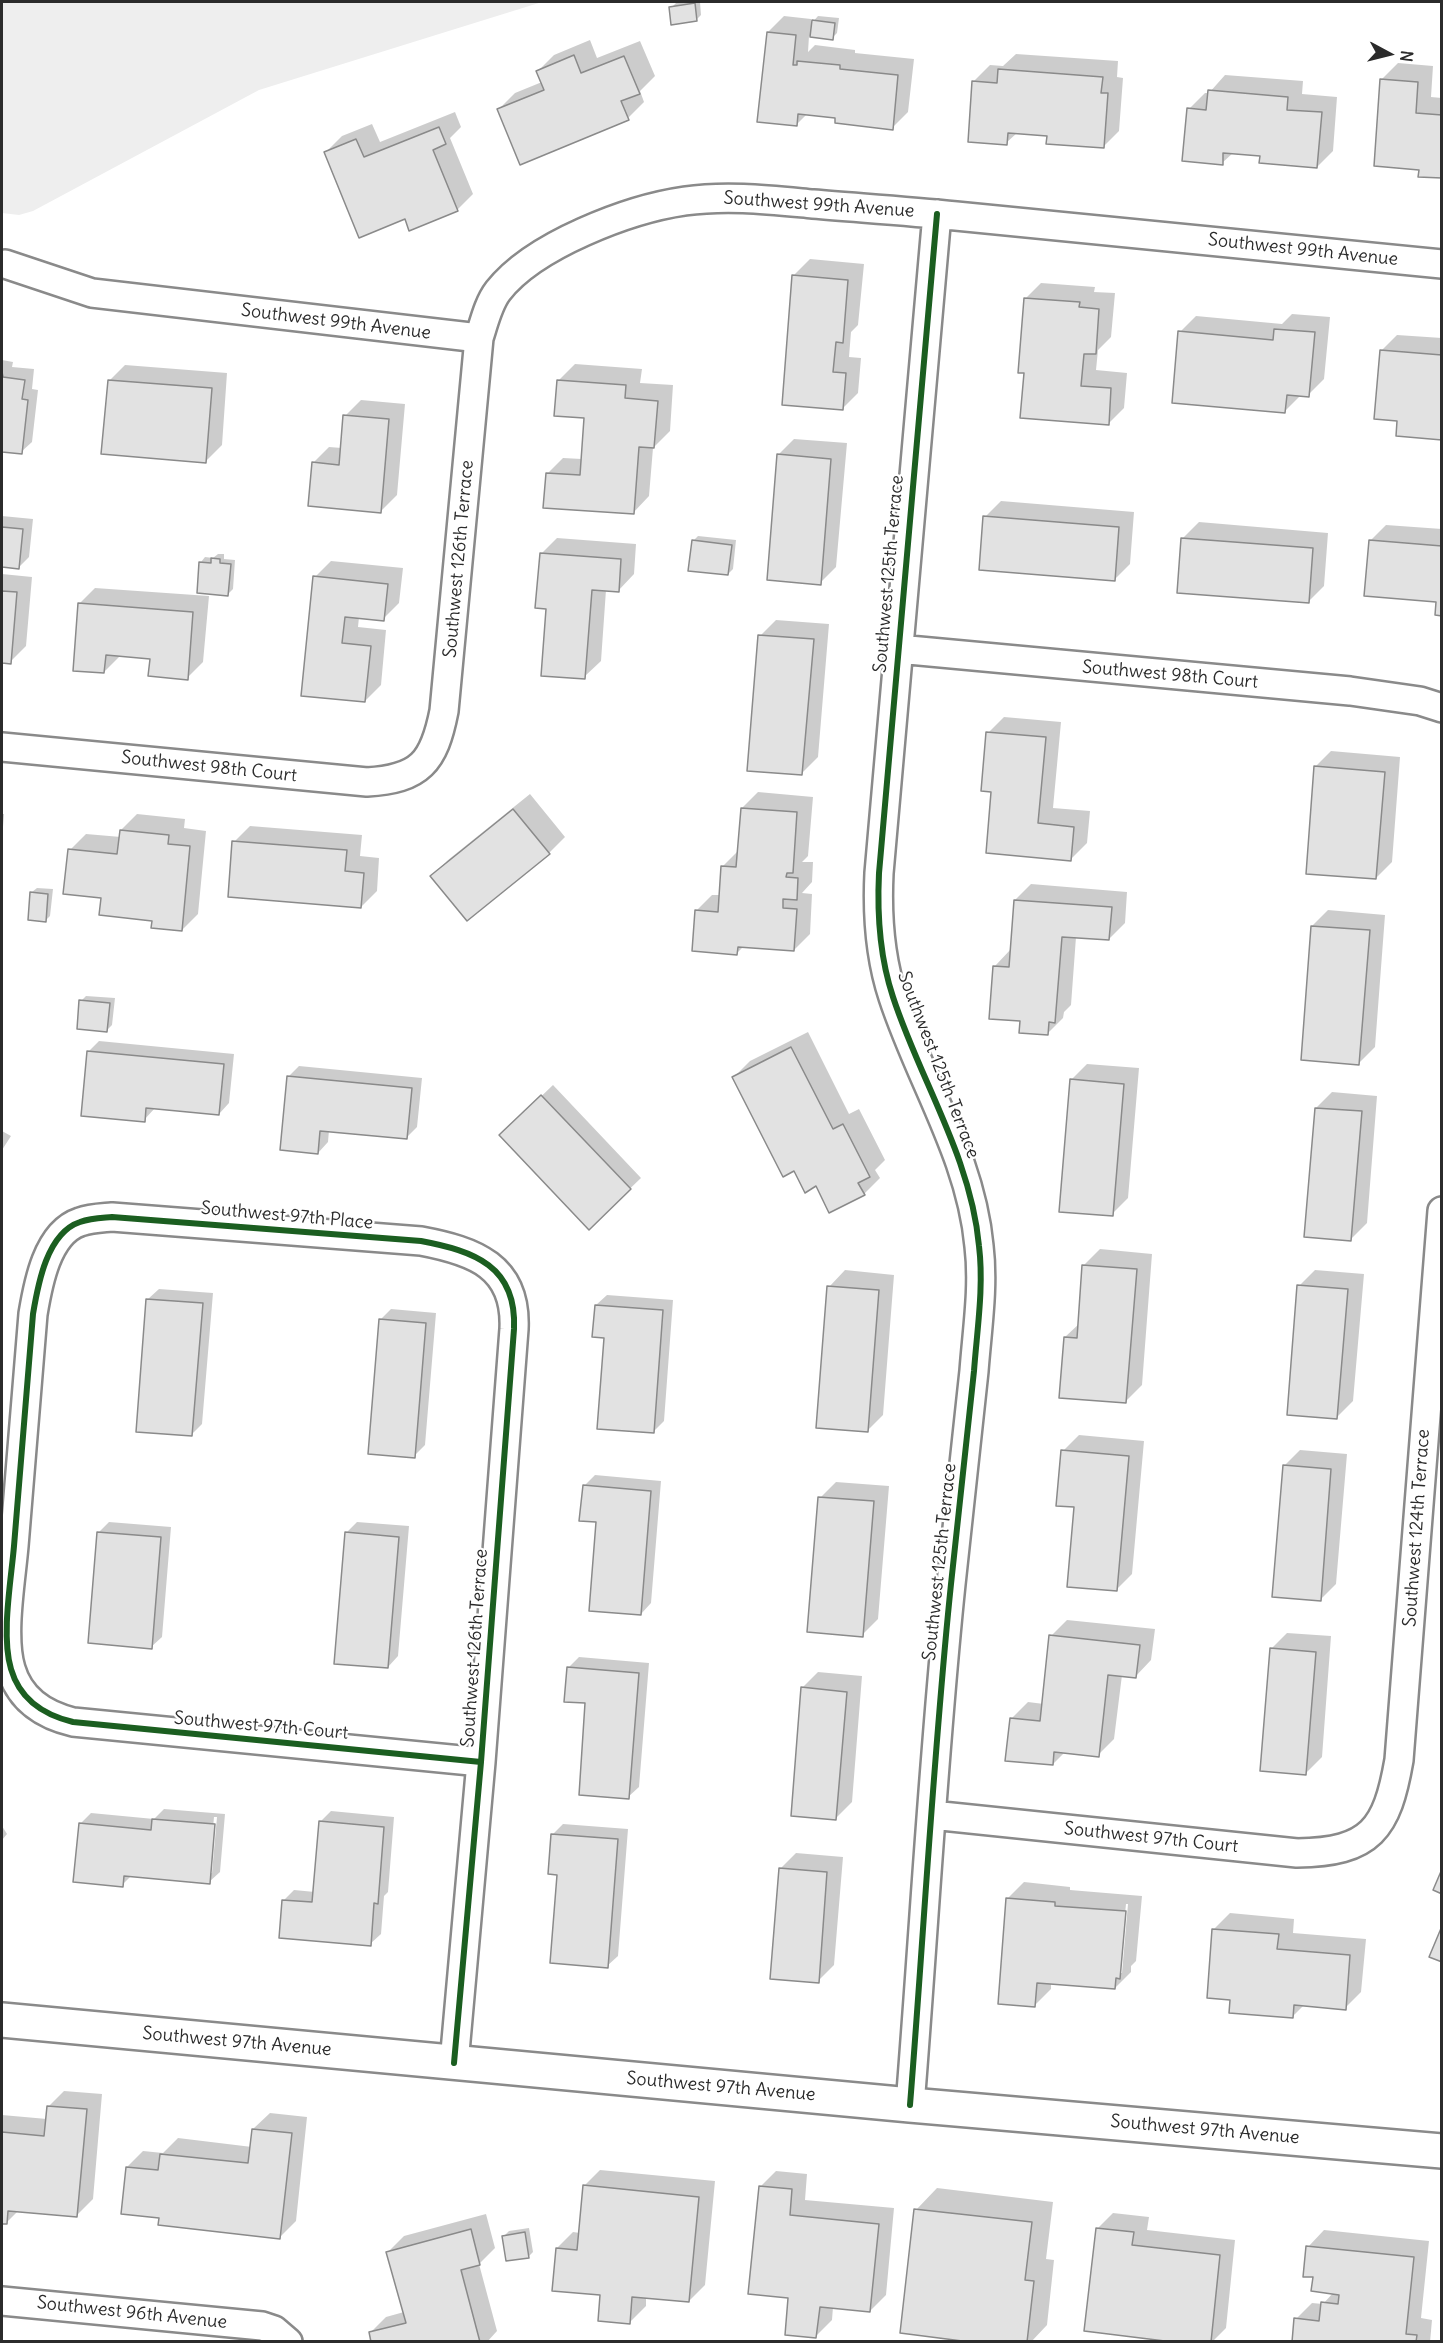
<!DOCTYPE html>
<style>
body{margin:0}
#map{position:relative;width:1443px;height:2343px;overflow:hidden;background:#fff;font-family:Delius,sans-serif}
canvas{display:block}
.frame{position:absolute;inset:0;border:3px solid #2b2b2b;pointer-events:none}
.north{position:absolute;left:1359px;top:24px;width:60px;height:60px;-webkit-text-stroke:4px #fff;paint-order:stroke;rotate:97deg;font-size:16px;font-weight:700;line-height:24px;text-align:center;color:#2b2b2b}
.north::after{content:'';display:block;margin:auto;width:21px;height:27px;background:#2b2b2b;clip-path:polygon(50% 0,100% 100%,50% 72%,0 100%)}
</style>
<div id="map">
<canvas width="1443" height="2343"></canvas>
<div class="frame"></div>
<div class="north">N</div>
</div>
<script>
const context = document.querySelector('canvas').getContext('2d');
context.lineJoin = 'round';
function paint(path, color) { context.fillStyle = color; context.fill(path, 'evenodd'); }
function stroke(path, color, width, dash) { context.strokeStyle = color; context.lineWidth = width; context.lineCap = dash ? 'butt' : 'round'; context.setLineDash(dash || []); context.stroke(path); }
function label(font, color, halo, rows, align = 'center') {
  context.font = font + ' Delius,sans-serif'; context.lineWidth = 4.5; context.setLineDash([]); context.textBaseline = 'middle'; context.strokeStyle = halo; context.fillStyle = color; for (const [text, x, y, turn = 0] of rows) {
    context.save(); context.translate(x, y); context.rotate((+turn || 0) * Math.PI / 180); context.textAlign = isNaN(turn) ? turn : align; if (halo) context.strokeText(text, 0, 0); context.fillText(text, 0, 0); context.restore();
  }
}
paint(new Path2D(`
 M2,2H542L259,90L33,211L19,215L2,213Z`), '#eee');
paint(new Path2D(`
 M686,2H700L701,15L696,20L671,8L676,3Z
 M784,16L811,19V24L818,16L839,18L837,33L832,38L809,36L808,52L815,45L855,50V53L914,59L908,112L892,128L837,117L807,114L796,125L768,32Z
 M590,40L597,58L640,41L655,76L640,91L644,102L628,118L499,109L515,93L542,82L538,71L554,55Z
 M1016,54L1118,61L1117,77L1123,78L1119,131L1103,147L1048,135L1017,133L1006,143L974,81L990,65L1003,66Z
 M1398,63L1433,66L1431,97L1442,98V177L1382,79Z
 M1225,75L1303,81L1302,94L1337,97L1333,151L1317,167L1262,155L1233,153L1222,163L1189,109L1205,93H1209Z
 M455,112L461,127L450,138L473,194L457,210L405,217L326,152L342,136L372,124L380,142Z
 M810,259L864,264L858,325L851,332L849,357L861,358L858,393L842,409L794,275Z
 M1041,283L1095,287L1094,292L1115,293L1111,337L1098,350L1096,370L1127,373L1124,408L1108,424L1026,372L1025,299Z
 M1292,314L1330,317L1324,379L1308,395H1301L1285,411L1180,332L1196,316L1282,324Z
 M1397,335L1442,338V438L1399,420L1381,351Z
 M2,360L13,362L12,367L34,369L32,389L38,390L32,442L21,452L2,450Z
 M575,364L642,369L640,383L673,385L670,431L653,448L649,496L633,513L547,474L563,458L582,459L585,417L559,380Z
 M125,365L227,373L222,445L206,461L109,381Z
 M361,400L405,404L397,495L381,511L313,463L329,447L342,448L345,416Z
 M794,439L847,443L836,567L820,583L778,455Z
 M1001,501L1134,512L1130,564L1114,580L985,517Z
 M2,516L33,519L29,557L19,567L2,566Z
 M1199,522L1328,533L1324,586L1308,602L1183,538Z
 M1386,525L1442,529V614L1438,601L1370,541Z
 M698,536L736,540L733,569L728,574L693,541Z
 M557,538L636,544L634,574L618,591L606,590L601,661L584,677L541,554Z
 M218,554H224V559L235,560L233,589L228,594L201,562L205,557L213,558Z
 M331,561L403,568L399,603L383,619L359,617L358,627L386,630L381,685L365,701L315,577Z
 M2,574L32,577L26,646L10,662H2Z
 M95,588L209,596L203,662L187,678L151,657L121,655L104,672L79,604Z
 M776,620L829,624L818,757L802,773L760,636Z
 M1004,717L1061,722L1053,808L1090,811L1087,843L1071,859L993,791L988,733Z
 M1331,751L1400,757L1392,862L1376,878L1315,767Z
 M758,792L813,797L808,856L802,862H813L812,882L802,893L812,894L810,934L794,950L744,946L737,953L696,911L712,895H720L722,867L739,850L742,808Z
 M530,794L565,837L549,853L432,876L448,860Z
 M2,814H4L2,840Z
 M137,814L185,819L184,828L206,831L198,914L182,930L103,897L70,850L86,834L121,837V830Z
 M250,826L362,835L360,856L379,858L377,891L361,907L234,842Z
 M1031,884L1127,892L1125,923L1109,939L1076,937L1071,1005L1064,1012L1063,1018L1047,1034L1022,1020L995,966L1011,949L1015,900Z
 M37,888L53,889L50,916L46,920L32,892Z
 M1328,910L1385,915L1375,1047L1358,1064L1312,926Z
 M86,996L115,998L112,1025L107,1030L81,1001Z
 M808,1032L849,1114L859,1109L885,1160L875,1170L880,1178L864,1194L817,1184L795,1169L734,1077L750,1061Z
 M99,1041L234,1054L229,1103L219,1114L155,1108L144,1120L88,1052Z
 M1087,1064L1139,1068L1128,1198L1112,1214L1071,1080Z
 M299,1066L422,1078L417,1127L406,1138L329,1130L328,1142L318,1153L288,1077Z
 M553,1085L641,1178L589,1228L501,1135Z
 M1332,1092L1377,1096L1367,1223L1351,1239L1316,1108Z
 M2,1131L11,1136L2,1150Z
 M1100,1249L1152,1254L1142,1385L1126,1401L1065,1337L1080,1323L1084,1265Z
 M845,1270L894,1275L883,1415L867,1431L829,1287Z
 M1315,1270L1364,1274L1353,1401L1337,1417L1299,1286Z
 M159,1289L213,1293L202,1424L191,1435L148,1299Z
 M607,1295L673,1300L664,1421L653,1432L606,1337L596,1305Z
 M391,1309L436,1313L425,1445L414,1456L380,1320Z
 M1079,1435L1144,1441L1132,1574L1116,1590L1076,1506L1063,1451Z
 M1300,1450L1347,1454L1336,1584L1320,1600L1284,1466Z
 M595,1475L661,1481L651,1603L641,1614L584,1486Z
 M836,1482L889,1486L878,1619L862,1635L820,1498Z
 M109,1522L171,1527L162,1637L151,1647L98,1533Z
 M357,1522L409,1526L398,1656L388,1667L346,1533Z
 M1067,1620L1155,1629L1151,1660L1135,1677L1122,1675L1114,1739L1098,1755L1065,1752L1053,1764L1012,1718L1028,1702L1044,1704L1051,1636Z
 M1287,1633L1331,1636L1322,1757L1306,1773L1271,1649Z
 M579,1657L649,1663L639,1787L628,1797L587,1702L568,1668Z
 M818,1672L862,1676L852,1802L836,1818L802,1688Z
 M164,1809L225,1814L220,1872L209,1882L132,1875L122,1885L80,1824L91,1813L154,1819ZM214,1817H217L212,1873H209Z
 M331,1811L394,1817L388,1892L384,1896L381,1934L370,1944L283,1901L294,1890L315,1892L320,1822Z
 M563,1824L628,1829L618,1956L607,1966L559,1873L552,1835Z
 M2,1826L7,1834L2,1840Z
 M796,1853L843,1857L834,1965L818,1981L780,1869Z
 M1024,1882L1070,1887V1890L1142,1896L1136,1961L1131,1966V1972L1115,1988L1051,1983V1989L1035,2005L1008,1898ZM1126,1904H1128L1122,1973H1119Z
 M1230,1913L1294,1919L1293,1933L1366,1939L1361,1992L1345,2008L1304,2005L1292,2017L1231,1999L1214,1929Z
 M64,2091L102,2094L93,2199L77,2215L19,2210L6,2223L2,2222V2115L47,2119L48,2107Z
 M270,2113L307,2117L296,2221L280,2237L161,2217L127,2167L143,2151L163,2153L178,2138L252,2147L253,2129Z
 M600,2170L715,2181L705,2285L689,2301L646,2297V2306L630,2322L557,2248L573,2232L580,2233L584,2186Z
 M776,2171L807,2174L805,2200L894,2208L886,2295L870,2311L833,2307L832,2320L816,2336L790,2296L760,2187Z
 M937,2188L1053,2202L1046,2259L1054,2260L1047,2325L1031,2342H983L916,2210Z
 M1113,2213L1149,2217L1147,2230L1235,2240L1226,2328L1212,2342H1186L1097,2229Z
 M486,2214L495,2248L479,2264L497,2331L487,2342H373L370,2333L386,2317L404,2312L388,2252L404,2236Z
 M529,2228L533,2252L528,2257L504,2236L509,2231Z
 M1324,2230L1429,2241L1421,2318L1432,2320L1430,2342H1293L1296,2319L1312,2303L1323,2304L1333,2293L1314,2276L1308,2247Z`), '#0003');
const building = new Path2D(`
 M695,3L697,21L671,25L669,7Z
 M812,20L835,23L833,40L810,37Z
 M767,32L796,35L793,65H797V61L840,65V69L898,75L893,130L835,123V118L798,114L797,126L757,122Z
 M574,55L581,73L624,56L640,94L621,101L629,120L520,165L497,109L544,90L536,71Z
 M998,69L1103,77L1101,93H1108L1104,148L1046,144L1047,136L1008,133L1007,145L968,142L972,81L997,83Z
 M1380,79L1418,82L1416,113L1442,115V178L1418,177L1419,170L1374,166Z
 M1208,90L1288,97L1287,110L1322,112L1317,168L1259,163L1260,156L1223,153V165L1182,161L1187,108L1206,110Z
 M439,127L446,144L433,150L458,211L409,231L405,219L359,238L324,152L356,139L364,157Z
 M792,275L848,280L843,343L836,342L833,372L846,373L843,410L782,405Z
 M1024,298L1080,302L1079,307L1099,309L1096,354H1084L1081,386L1111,388L1109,425L1020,418L1024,373H1018Z
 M1274,329L1315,332L1309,397L1287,395L1285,413L1172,403L1178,331L1273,340Z
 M1380,350L1442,355V440L1396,436L1397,421L1374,419Z
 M2,372L3,377L25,380L22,399L28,400L22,454L2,452Z
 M108,380L212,388L206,463L101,454Z
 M557,380L626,385L625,398L658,401L654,448L639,447L634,514L543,508L546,473L580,475L584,418L554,416Z
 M343,415L389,419L381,513L308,506L312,462L339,465Z
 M777,454L831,459L821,585L767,580Z
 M983,516L1119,527L1115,581L979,570Z
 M2,527L23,529L19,569L2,567Z
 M1181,538L1313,548L1309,603L1177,593Z
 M692,540L732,545L728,575L688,571Z
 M1369,540L1442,546V616L1435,615L1436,602L1364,596Z
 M540,553L621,559L619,592L592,590L585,679L541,676L546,609L535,608Z
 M211,558L220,559V563L231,564L228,596L197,593L199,562L211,563Z
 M313,576L388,584L384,621L345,617L342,643L371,646L365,702L301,696Z
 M2,591L17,592L11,664L2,663Z
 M78,603L193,612L188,680L148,676L150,659L106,655L104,673L73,671Z
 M758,635L814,639L802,775L747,771Z
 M986,732L1046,737L1038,823L1074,827L1071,861L986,853L991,792L981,791Z
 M1314,766L1385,772L1376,879L1306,874Z
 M741,808L797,812L793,873H787L786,877L798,878L797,900L783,899V908L797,909L794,951L738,947L737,955L692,951L695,910L718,912L721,866L736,867Z
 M513,809L550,854L467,921L430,876Z
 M120,830L169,835L168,844L190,846L182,931L151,928L152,921L99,915L101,898L63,894L68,849L117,854Z
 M232,841L347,850L345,871L364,873L361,908L228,897Z
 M30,892L48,894L46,922L28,920Z
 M1014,900L1112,907L1109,940L1062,937L1055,1023L1049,1022L1048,1035L1019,1033L1020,1021L989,1019L993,966L1009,967Z
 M1311,926L1370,930L1359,1065L1301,1060Z
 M79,1000L110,1003L107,1032L77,1029Z
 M791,1047L833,1129L843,1124L870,1177L858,1183L865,1195L829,1213L816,1186L805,1193L794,1171L783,1177L732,1077Z
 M87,1051L224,1064L219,1115L146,1108L145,1122L81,1116Z
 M287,1076L412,1088L407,1139L320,1131L318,1154L280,1150Z
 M1070,1079L1124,1084L1113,1216L1059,1212Z
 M541,1095L631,1189L589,1230L499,1135Z
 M1315,1108L1362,1111L1351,1241L1304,1237Z
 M1082,1265L1137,1269L1126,1403L1059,1398L1064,1337L1077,1338Z
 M1297,1285L1348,1289L1337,1419L1287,1415Z
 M827,1286L879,1290L868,1432L816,1428Z
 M146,1299L203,1303L192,1436L136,1432Z
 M595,1305L663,1310L654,1433L597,1429L604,1338L592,1337Z
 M379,1319L426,1323L415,1458L368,1454Z
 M1061,1450L1129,1456L1117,1591L1067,1587L1074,1507L1056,1506Z
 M1283,1465L1331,1469L1321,1601L1272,1597Z
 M583,1485L651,1491L641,1615L589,1611L596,1522L579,1521Z
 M818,1497L874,1501L863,1637L807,1632Z
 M97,1532L161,1537L152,1649L88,1643Z
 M345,1532L399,1537L388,1668L334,1664Z
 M1049,1635L1140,1645L1136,1678L1108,1675L1099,1757L1054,1752L1053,1765L1005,1761L1010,1718L1040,1721Z
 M1270,1648L1316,1652L1306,1775L1260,1771Z
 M567,1667L639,1673L629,1799L579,1795L585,1703L564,1702Z
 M801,1687L847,1692L836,1820L791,1816Z
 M152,1819L215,1824L210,1884L124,1876L123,1887L73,1882L79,1823L151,1830Z
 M319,1821L384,1827L378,1904L374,1903L371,1946L279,1938L282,1900L312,1902Z
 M551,1834L618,1839L608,1968L550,1963L557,1875L548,1874Z
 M779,1868L827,1872L819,1983L770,1979Z
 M1442,1869V1894L1433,1890Z
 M1006,1898L1055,1902V1906L1126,1911L1120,1979L1116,1978L1115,1989L1037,1983L1035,2007L998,2004Z
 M1442,1926V1962L1429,1957Z
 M1212,1929L1279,1934L1277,1949L1350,1955L1346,2010L1294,2005L1293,2018L1229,2013L1230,2000L1207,1998Z
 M47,2106L87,2109L77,2217L8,2211L7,2224H2V2132L44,2136Z
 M252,2129L292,2133L280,2239L158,2225L159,2218L121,2214L126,2167L158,2170L160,2154L248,2163Z
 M583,2185L699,2197L689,2302L632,2297L630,2324L598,2321L600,2295L552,2291L556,2248L577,2250Z
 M759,2186L792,2189L790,2215L879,2224L870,2312L820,2307L816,2338L785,2335L788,2298L748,2294Z
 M914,2209L1032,2222L1025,2280L1034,2281L1027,2342H970L900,2333Z
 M1096,2228L1134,2232L1132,2245L1220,2255L1211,2342H1173L1084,2331Z
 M471,2229L480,2265L461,2270L480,2342H371L369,2332L406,2323L386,2252Z
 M525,2232L529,2258L506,2261L502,2236Z
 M1306,2246L1414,2257L1406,2334L1417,2335L1416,2342H1292L1294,2318L1319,2321L1321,2302L1338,2304L1339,2295L1311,2291L1313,2277H1303Z`);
paint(building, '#e2e2e2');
stroke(building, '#8a8a8a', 1.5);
const minor = new Path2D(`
 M5,264L92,293L479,338C484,323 488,304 498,291C534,245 629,209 685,201C728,195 770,200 813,204C860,208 908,211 956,216C1118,232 1280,248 1442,264
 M898,649L1350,691L1420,701L1442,708
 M2,747L367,782C420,779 434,762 444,711L479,338
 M932,1815L1297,1853C1371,1852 1387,1829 1399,1760L1442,1211
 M454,2063L481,1762L514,1329C517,1266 474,1251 421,1241L112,1217C101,1218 91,1218 80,1222C47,1233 38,1284 33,1314C27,1391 20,1469 14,1546C11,1581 1,1636 11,1669C20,1700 44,1715 73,1722L481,1762
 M910,2105C924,1931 933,1757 951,1584C959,1513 967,1442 974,1371C977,1330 984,1287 979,1246C971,1157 920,1080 893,997C880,958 877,914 879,873L937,214
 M2,2301L262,2326L274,2330L288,2342`);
const tertiary = new Path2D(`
 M2,2020L910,2105L1442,2151`);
stroke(minor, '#8a8a8a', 32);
stroke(tertiary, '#8a8a8a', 38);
stroke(minor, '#fff', 27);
stroke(tertiary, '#fff', 33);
stroke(new Path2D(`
 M454,2063L481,1762L514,1329C517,1266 474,1251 421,1241L112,1217C101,1218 91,1218 80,1222C47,1233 38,1284 33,1314C27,1391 20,1469 14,1546C11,1581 1,1636 11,1669C20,1700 44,1715 73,1722L481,1762
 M910,2105C924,1931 933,1757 951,1584C959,1513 967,1442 974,1371C977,1330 984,1287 979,1246C971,1157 920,1080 893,997C880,958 877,914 879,873L937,214`), '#1b5e20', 6);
label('18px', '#2b2b2b', '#fff', [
 ["Southwest 99th Avenue",819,205,4],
 ["Southwest 99th Avenue",1303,250,6],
 ["Southwest 99th Avenue",336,322,7],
 ["Southwest 126th Terrace",459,559,-85],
 ["Southwest 125th Terrace",889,574,-85],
 ["Southwest 98th Court",1170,675,5],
 ["Southwest 98th Court",209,767,6],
 ["Southwest 125th Terrace",938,1065,69],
 ["Southwest 97th Place",287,1216,5],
 ["Southwest 124th Terrace",1417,1528,-86],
 ["Southwest 125th Terrace",940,1562,-84],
 ["Southwest 126th Terrace",475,1648,-86],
 ["Southwest 97th Court",261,1726,5],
 ["Southwest 97th Court",1151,1838,6],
 ["Southwest 97th Avenue",237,2042,5],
 ["Southwest 97th Avenue",721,2087,5],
 ["Southwest 97th Avenue",1205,2130,5],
 ["Southwest 96th Avenue",132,2313,6]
]);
</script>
